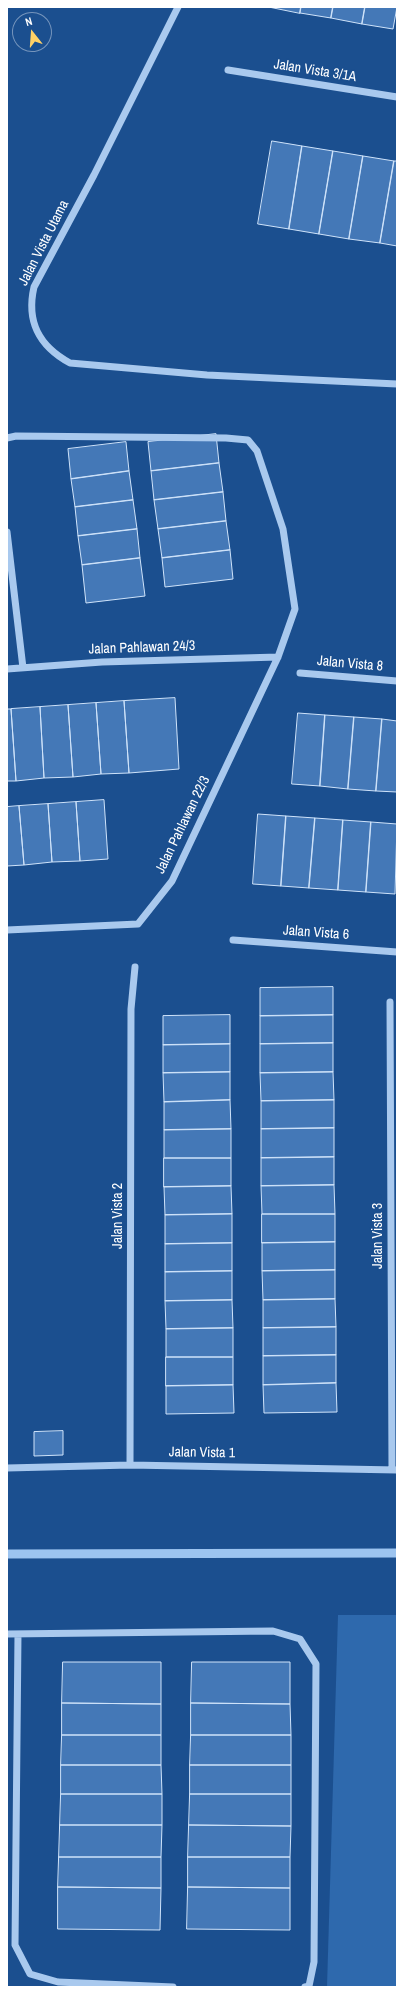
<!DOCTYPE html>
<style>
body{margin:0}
#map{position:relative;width:404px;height:1994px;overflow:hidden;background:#1b4f8f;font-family:"Archivo Narrow",sans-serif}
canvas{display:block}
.frame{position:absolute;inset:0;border:8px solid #fff;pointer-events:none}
.north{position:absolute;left:12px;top:12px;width:40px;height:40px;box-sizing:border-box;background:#1b4f8f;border:1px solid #7695bc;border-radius:50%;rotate:343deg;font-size:11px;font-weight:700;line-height:16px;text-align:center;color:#fff}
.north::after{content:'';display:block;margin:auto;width:14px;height:18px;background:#ffd166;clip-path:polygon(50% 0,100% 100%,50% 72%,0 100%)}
</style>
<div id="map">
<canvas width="404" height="1994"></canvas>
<div class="frame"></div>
<div class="north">N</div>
</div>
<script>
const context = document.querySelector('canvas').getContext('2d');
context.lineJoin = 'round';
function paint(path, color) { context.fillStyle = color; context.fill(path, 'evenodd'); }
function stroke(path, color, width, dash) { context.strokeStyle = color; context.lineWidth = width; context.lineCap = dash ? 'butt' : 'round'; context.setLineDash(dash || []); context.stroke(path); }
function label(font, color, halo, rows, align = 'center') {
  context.font = font + ' "Archivo Narrow",sans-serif'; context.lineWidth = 3; context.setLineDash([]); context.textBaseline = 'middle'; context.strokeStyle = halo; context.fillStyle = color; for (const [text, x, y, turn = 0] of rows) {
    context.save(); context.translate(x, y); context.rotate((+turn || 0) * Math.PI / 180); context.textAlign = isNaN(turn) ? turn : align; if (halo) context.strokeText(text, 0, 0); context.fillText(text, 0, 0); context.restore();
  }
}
paint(new Path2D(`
 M338,1615H397V1987H327Z`), '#2e69ad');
stroke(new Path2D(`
 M7,1554L397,1553`), '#9cc4f0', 9);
const building = new Path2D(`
 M269,7H301L300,13Z
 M301,7H333L331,18L300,13Z
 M333,7H365L362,24L331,18Z
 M365,7H397L393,29L362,24Z
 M272,141L302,146L289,229L258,224Z
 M302,146L333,151L319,234L289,229Z
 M333,151L363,156L349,239L319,234Z
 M363,156L394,161L380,243L349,239Z
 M394,161H397V246L380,243Z
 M216,434L219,463L151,471L148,442Z
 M126,442L129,471L71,479L68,449Z
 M219,463L223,492L154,500L151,471Z
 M129,471L133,500L75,507L71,479Z
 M223,492L226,521L158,529L154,500Z
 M133,500L137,529L78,536L75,507Z
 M226,521L230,550L162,558L158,529Z
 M137,529L140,558L82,565L78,536Z
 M230,550L233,579L165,587L162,558Z
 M140,558L145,596L86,603L82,565Z
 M175,698L179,769L129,773L124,701Z
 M124,701L129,773L101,774L96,703Z
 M96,703L101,774L73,777L68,705Z
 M68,705L73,777L44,778L40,707Z
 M40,707L44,778L16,781L11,709Z
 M7,709H11L16,781H7Z
 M298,713L325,715L320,786L292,784Z
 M325,715L354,717L348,789L320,786Z
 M354,717L382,719L376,791L348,789Z
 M382,719L397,721V792L376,791Z
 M104,800L108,859L80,861L76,802Z
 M76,802L80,861L52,862L48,804Z
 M48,804L52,862L24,865L19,806Z
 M19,806L24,865L7,866V807Z
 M258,814L286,816L281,886L253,884Z
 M286,816L315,818L309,888L281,886Z
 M315,818L343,820L338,890L309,888Z
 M343,820L371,822L366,892L338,890Z
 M371,822L397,824L395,894L366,892Z
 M333,987V1015L260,1016V988Z
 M230,1015V1044L163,1045V1016Z
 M333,1015V1043L260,1044V1016Z
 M333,1043V1072L260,1073V1044Z
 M230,1044V1072L163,1073V1045Z
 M230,1072V1100L164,1102L163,1073Z
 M333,1072L334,1100L261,1101L260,1073Z
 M230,1100L231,1129L164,1130V1102Z
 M334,1100V1128L261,1129V1101Z
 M334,1128V1157L261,1158V1129Z
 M231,1129V1158H164V1130Z
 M334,1157V1185L261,1186V1158Z
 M164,1158H231V1186L164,1187Z
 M334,1185L335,1214H262L261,1186Z
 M231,1186L232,1214L165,1215L164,1187Z
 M232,1214V1243L165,1244V1215Z
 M262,1214H335V1242L262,1243Z
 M335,1242V1270L262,1271V1243Z
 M232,1243V1271L165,1272V1244Z
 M335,1270V1299L263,1300L262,1271Z
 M232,1271V1300L165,1301V1272Z
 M335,1299L336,1327L263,1328V1300Z
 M232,1300L233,1328L166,1329L165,1301Z
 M336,1327V1355L263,1356V1328Z
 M233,1328V1357H166V1329Z
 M336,1355V1383L263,1385V1356Z
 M166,1357H233V1385L166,1386Z
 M336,1383L337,1412L264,1413L263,1385Z
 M233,1385L234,1413L166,1414V1386Z
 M63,1431V1455L34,1456V1432Z
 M63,1662H161V1704L62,1703Z
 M192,1662H290V1704L191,1703Z
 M62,1703L161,1704V1735H62Z
 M191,1703L290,1704L291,1735H191Z
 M62,1735H161V1765H61Z
 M191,1735H291V1765H190Z
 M61,1765H161L162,1794H61Z
 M190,1765H291V1794H190Z
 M61,1794H162V1825H60Z
 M190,1794H291V1826L189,1825Z
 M60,1825H162L161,1857H59Z
 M189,1825L291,1826L290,1857H188Z
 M59,1857H161V1888L58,1887Z
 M188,1857H290V1888L188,1887Z
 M58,1887L161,1888L160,1930L58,1929Z
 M188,1887L290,1888V1930L187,1929Z`);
paint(building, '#4478b7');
stroke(building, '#cfe3fa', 1);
stroke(new Path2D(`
 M178,7L94,175L34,287C26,322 39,346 70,363L207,375L397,384
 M228,70L397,97
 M7,438L16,436L226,438L248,440L257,451L283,529L295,609L278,657L172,881L138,924L7,930
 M7,532L23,668
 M7,669L102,662L278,657
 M300,673L397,681
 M233,940L397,952
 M390,1002L392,1470
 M130,1465L131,1009L135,967
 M7,1468L130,1465L397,1470
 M7,1634L273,1631L300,1639L316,1664L314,1962L309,1986L305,1987
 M18,1634L15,1945L30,1974L58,1982L173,1987`), '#a9c9ee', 7);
label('14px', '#fff', '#1b4f8f', [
 ["Jalan Vista 3/1A",315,71,9],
 ["Jalan Vista Utama",44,243,-63],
 ["Jalan Pahlawan 24/3",142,648,-2],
 ["Jalan Vista 8",350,664,5],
 ["Jalan Pahlawan 22/3",183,825,-64],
 ["Jalan Vista 6",316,933,4],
 ["Jalan Vista 2",118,1216,-90],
 ["Jalan Vista 3",378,1236,-90],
 ["Jalan Vista 1",202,1453,1]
]);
</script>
